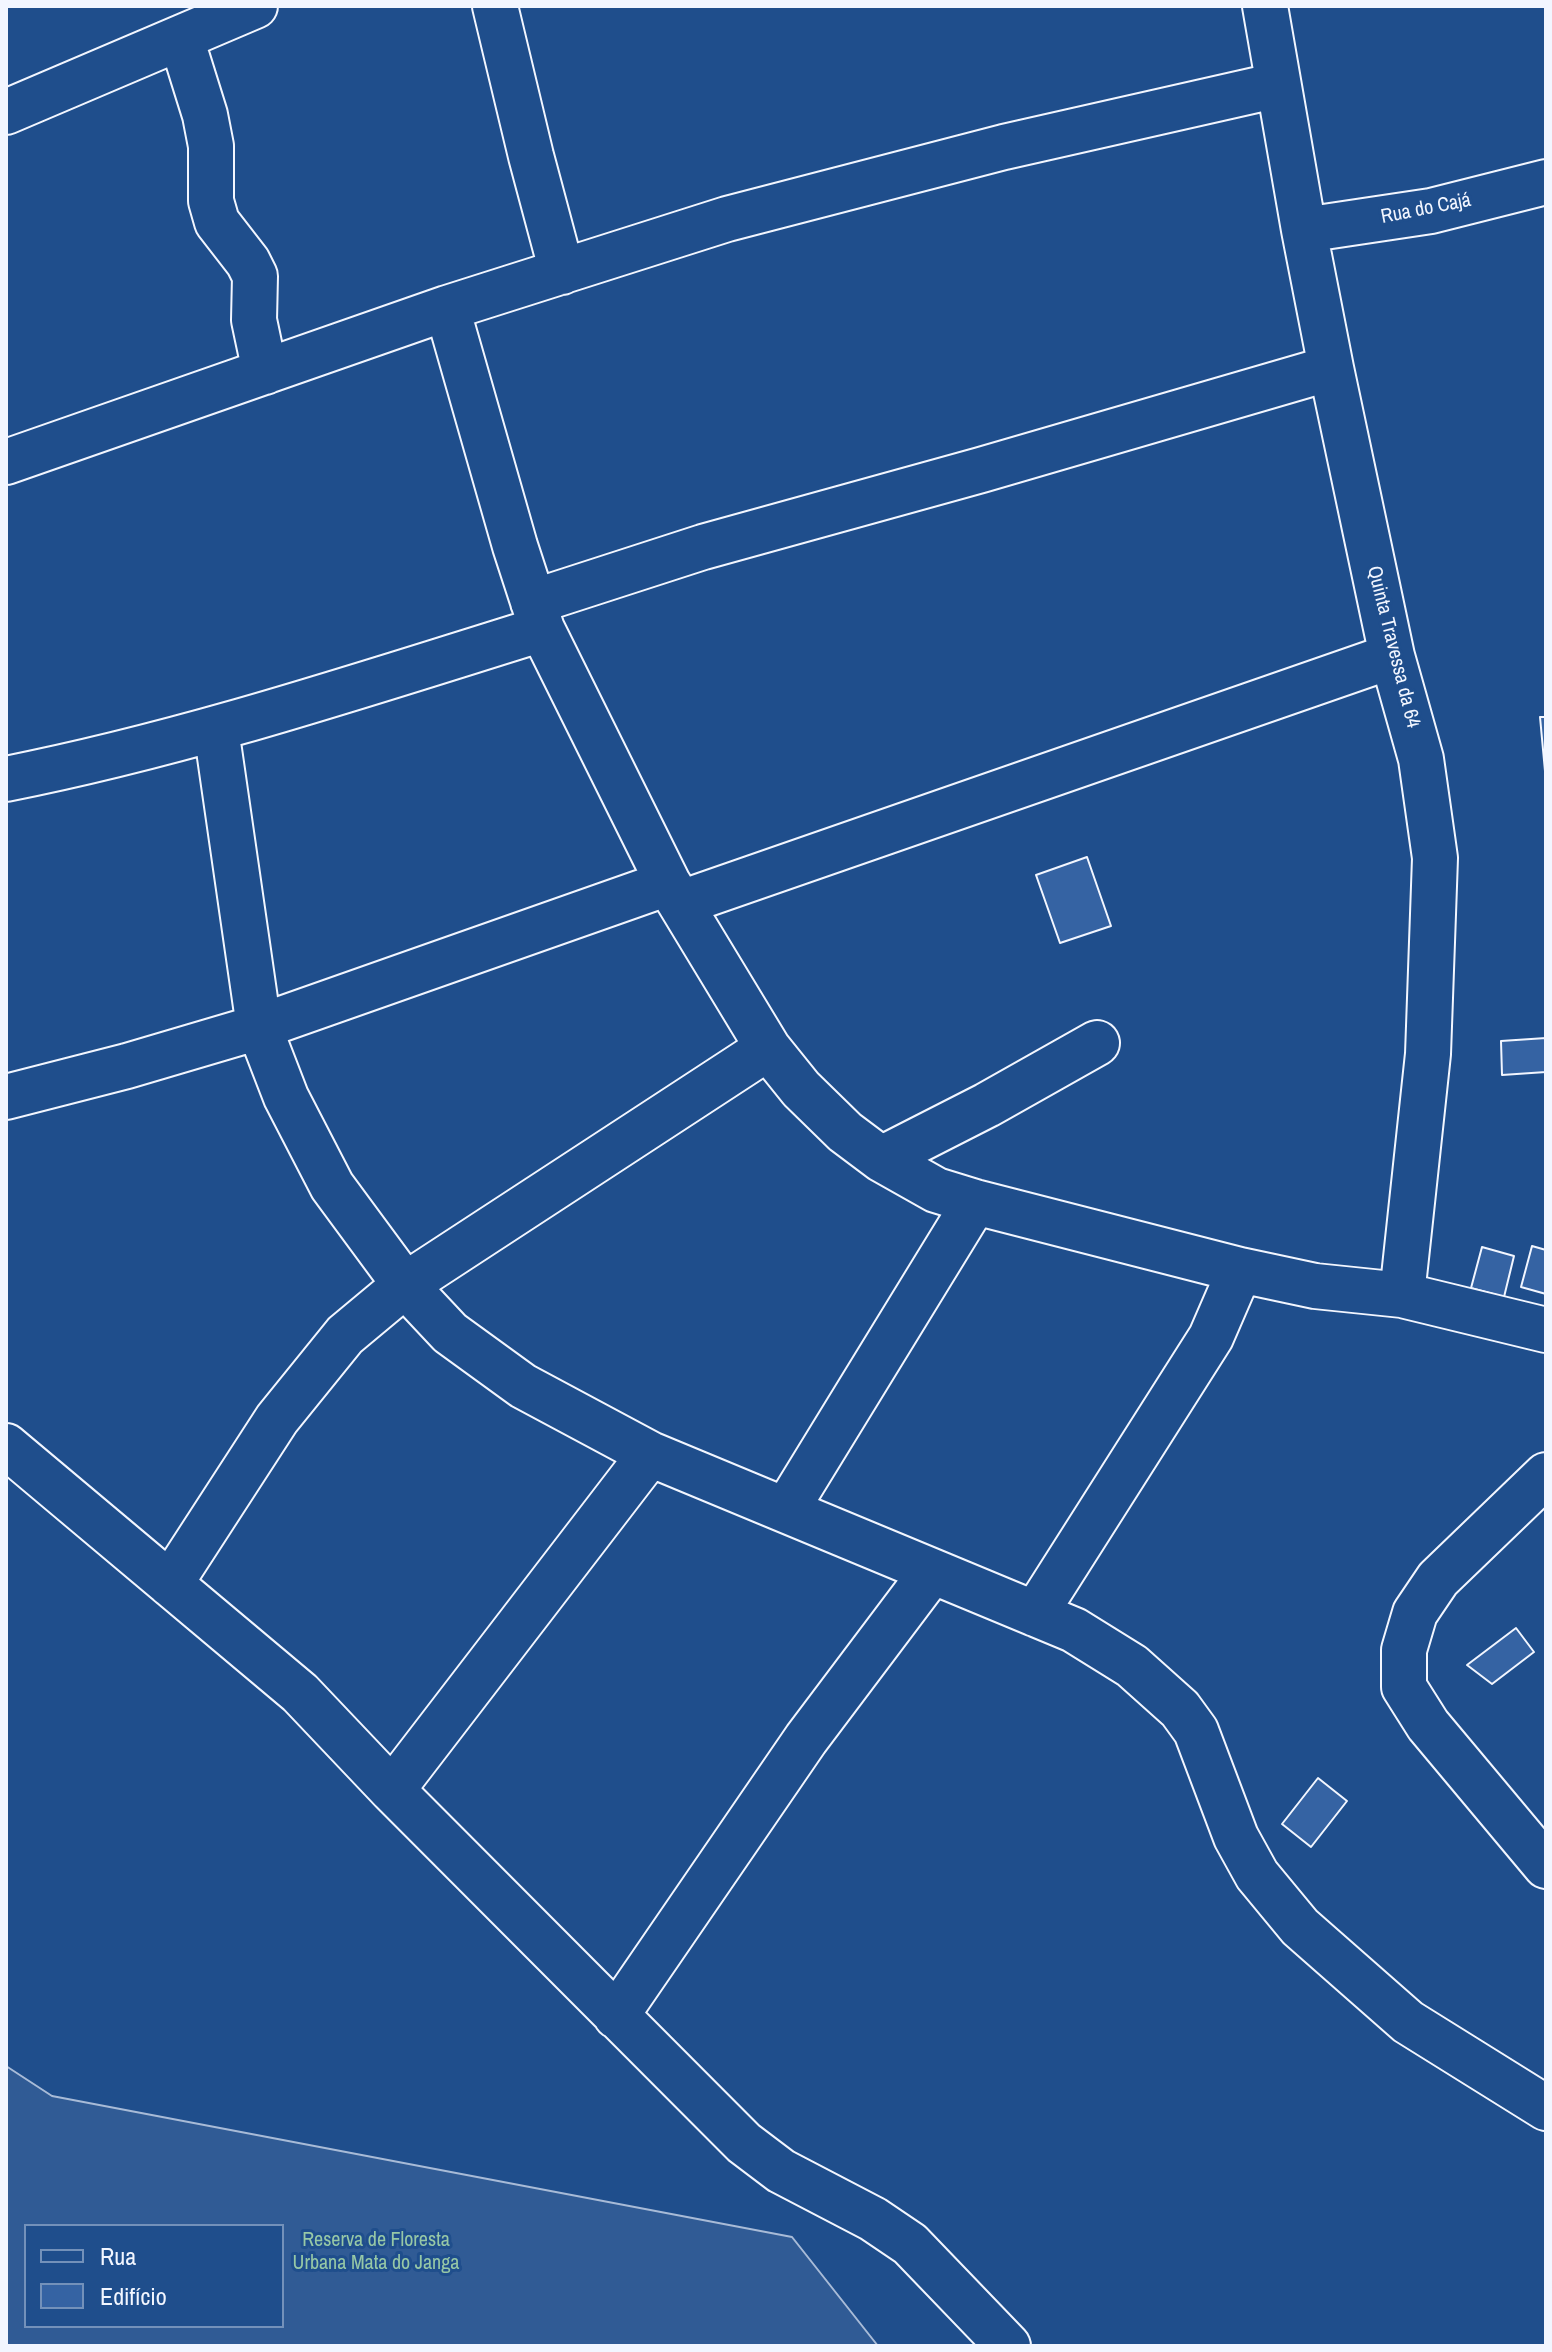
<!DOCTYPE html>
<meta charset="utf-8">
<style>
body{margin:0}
#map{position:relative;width:1552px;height:2352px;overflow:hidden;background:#1f4e8c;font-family:"Archivo Narrow",sans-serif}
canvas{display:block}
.frame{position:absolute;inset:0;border:8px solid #f2f6ff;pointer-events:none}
.legend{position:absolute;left:24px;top:2224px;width:260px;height:104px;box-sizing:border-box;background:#1f4e8c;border:2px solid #7391ba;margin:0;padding:10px 14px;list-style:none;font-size:24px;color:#f2f6ff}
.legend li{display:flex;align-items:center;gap:16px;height:40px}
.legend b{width:40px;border:2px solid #7391ba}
</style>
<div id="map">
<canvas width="1552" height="2352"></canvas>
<div class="frame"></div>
<ul class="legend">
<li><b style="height:10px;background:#1f4e8c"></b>Rua</li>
<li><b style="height:22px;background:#3563a3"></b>Edifício</li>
</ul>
</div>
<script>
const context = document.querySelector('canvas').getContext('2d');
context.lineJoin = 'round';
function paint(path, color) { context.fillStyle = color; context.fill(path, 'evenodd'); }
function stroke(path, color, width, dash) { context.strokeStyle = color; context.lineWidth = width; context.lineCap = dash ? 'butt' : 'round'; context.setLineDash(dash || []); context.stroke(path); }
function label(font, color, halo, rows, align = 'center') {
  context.font = font + ' "Archivo Narrow",sans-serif'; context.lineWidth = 6; context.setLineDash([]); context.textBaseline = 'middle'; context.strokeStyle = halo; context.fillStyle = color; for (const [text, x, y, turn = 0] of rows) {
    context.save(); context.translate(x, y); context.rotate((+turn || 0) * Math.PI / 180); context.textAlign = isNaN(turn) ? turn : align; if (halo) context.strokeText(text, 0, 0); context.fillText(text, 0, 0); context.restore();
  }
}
const built = new Path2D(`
 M6,2066L52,2096L792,2237L878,2346H6ZM26,2226H282V2326H26Z`);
paint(built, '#305b95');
stroke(built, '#a8bbd7', 2);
const building = new Path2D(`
 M1540,717H1546V782Z
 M1087,857L1111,926L1060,943L1036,875Z
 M1546,1038V1072L1502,1075L1501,1041Z
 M1532,1246L1546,1250V1294L1521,1287Z
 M1482,1247L1514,1256L1504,1297L1471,1288Z
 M1516,1628L1534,1652L1492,1684L1467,1665Z
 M1318,1778L1347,1801L1311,1847L1282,1824Z`);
paint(building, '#3563a3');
stroke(building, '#f2f6ff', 2);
const minor = new Path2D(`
 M495,6L531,156L562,272
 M1265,6L1304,230L1331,368L1392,656L1421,759L1435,858L1428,1054L1402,1295
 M181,38L205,115L211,146V201L217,222L248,262L255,276L254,320L265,372
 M6,112L255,6
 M1304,230L1431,211L1546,182
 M447,308L515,546L542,629L668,883L768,1048L801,1089L845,1132L881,1159L936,1190L975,1202L1240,1270L1315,1286L1402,1295L1546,1330
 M6,462L447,308L727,219L1004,147L1278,85
 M533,602L703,547L981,470L1331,368
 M216,729L259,1027L286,1097L332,1186L405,1285L450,1333L523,1386L650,1454L1074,1630L1132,1666L1180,1709L1196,1731L1236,1837L1257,1875L1300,1927L1408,2022L1546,2108
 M6,779C188,743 365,684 542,629
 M681,903L1392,656
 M6,1097L127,1066L259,1027L668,883
 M881,1159L987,1105L1097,1043
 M6,1446L300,1693L392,1790L744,2143L781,2171L873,2219L910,2244L1008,2346
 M1546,1475L1438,1579L1415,1613L1404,1650V1687L1428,1725L1546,1866
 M786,1510L975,1202
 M170,1584L277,1419L345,1335L405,1285L768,1048
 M1035,1614L1211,1337L1240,1270
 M392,1790L650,1454
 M616,2016L806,1739L931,1573`);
stroke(minor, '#f2f6ff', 48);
stroke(minor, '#1f4e8c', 44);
label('20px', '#f2f6ff', '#1f4e8c', [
 ["Rua do Cajá",1426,209,-11],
 ["Quinta Travessa da 64",1393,647,76]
]);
label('20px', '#97c8a6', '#1f4e8c', [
 ["Reserva de Floresta",376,2241],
 ["Urbana Mata do Janga",376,2264]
]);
</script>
